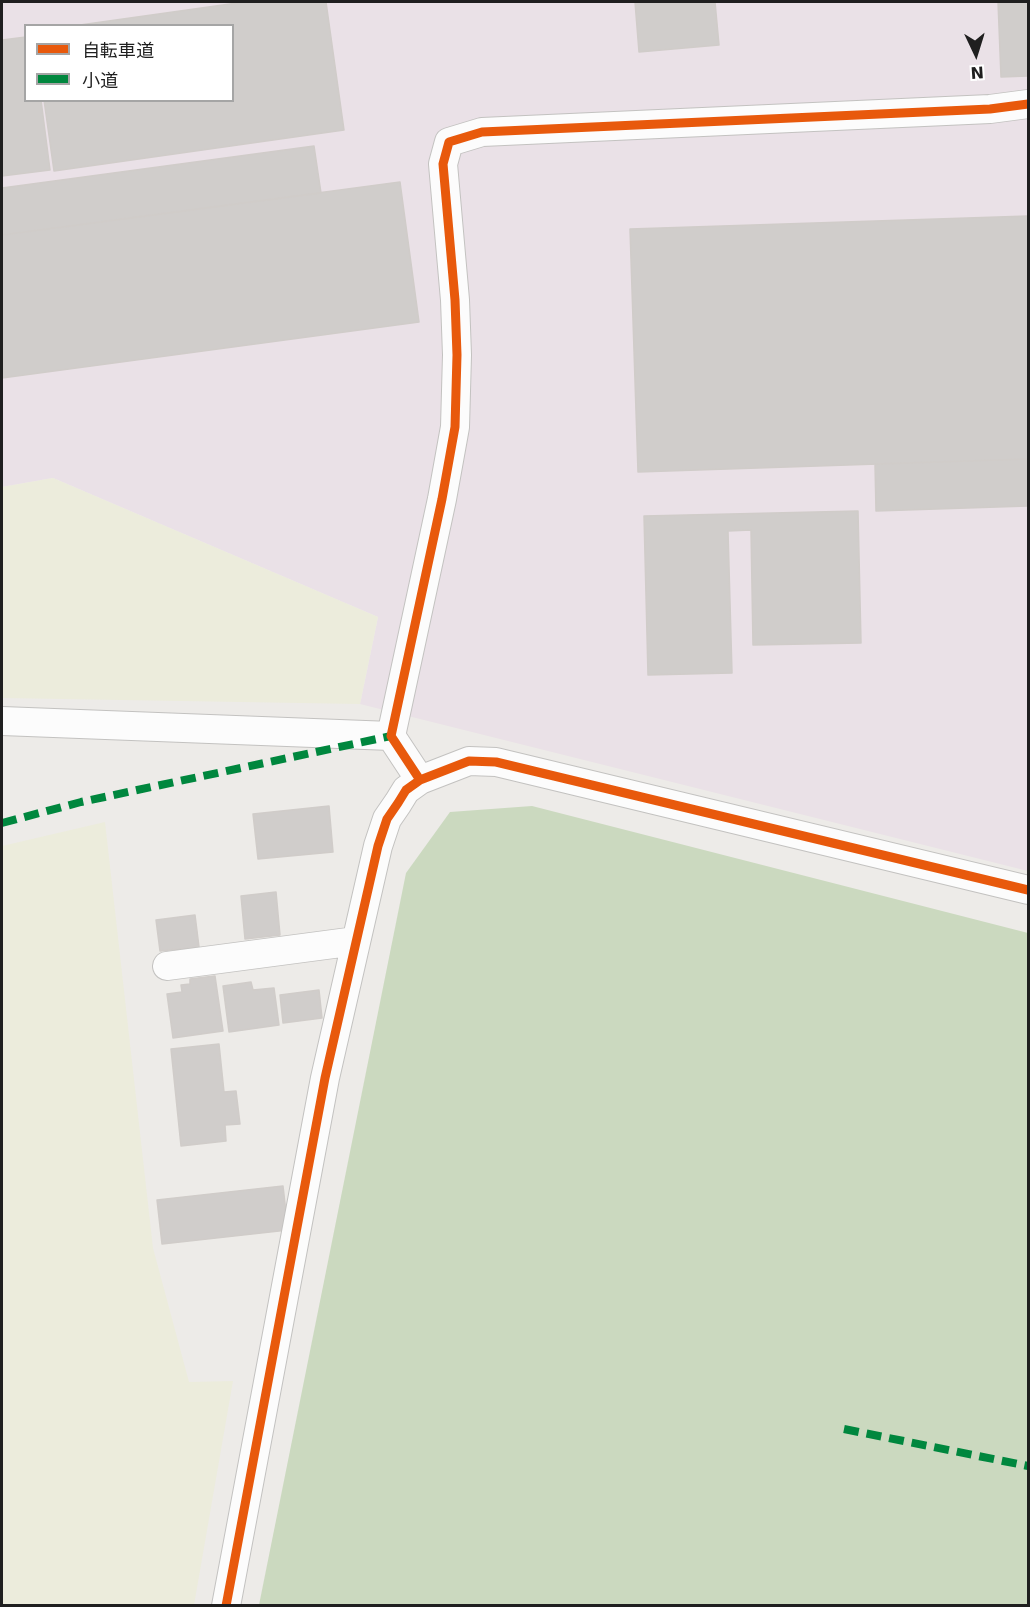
<!DOCTYPE html>
<meta charset="utf-8">
<style>
body{margin:0}
#map{position:relative;width:1030px;height:1607px;overflow:hidden;background:#edebe8;font-family:"DejaVu Sans","Noto Sans JP",sans-serif}
canvas{display:block}
.frame{position:absolute;inset:0;border:3px solid #1f1f1f;pointer-events:none}
.legend{position:absolute;left:24px;top:24px;width:210px;height:78px;box-sizing:border-box;background:#fff;border:2px solid #a5a5a5;margin:0;padding:8px 10px;list-style:none;font-size:18px;color:#1f1f1f}
.legend li{display:flex;align-items:center;gap:12px;height:30px}
.legend b{width:30px;border:2px solid #a5a5a5}
.north{position:absolute;left:946px;top:24px;width:60px;height:60px;-webkit-text-stroke:4px #fff;paint-order:stroke;rotate:176deg;font-size:16px;font-weight:700;line-height:24px;text-align:center;color:#1f1f1f}
.north::after{content:'';display:block;margin:auto;width:21px;height:27px;background:#1f1f1f;clip-path:polygon(50% 0,100% 100%,50% 72%,0 100%)}
</style>
<div id="map">
<canvas width="1030" height="1607"></canvas>
<div class="frame"></div>
<ul class="legend">
<li><b style="height:8px;background:#e8590c"></b>自転車道</li>
<li><b style="height:8px;background:#00873e"></b>小道</li>
</ul>
<div class="north">N</div>
</div>
<script>
const context = document.querySelector('canvas').getContext('2d');
context.lineJoin = 'round';
function paint(path, color) { context.fillStyle = color; context.fill(path, 'evenodd'); }
function stroke(path, color, width, dash) { context.strokeStyle = color; context.lineWidth = width; context.lineCap = dash ? 'butt' : 'round'; context.setLineDash(dash || []); context.stroke(path); }
paint(new Path2D(`
 M2,2H1028V871L360,704L378,617L53,478L2,487ZM26,26H232V100H26Z`), '#eae1e7');
paint(new Path2D(`
 M53,478L378,617L360,704L2,698V487Z
 M105,822L153,1248L189,1382L233,1381L194,1605H2V846Z`), '#ececdc');
paint(new Path2D(`
 M532,806L1028,933V1605H259L406,873L450,812Z`), '#cbd9bf');
const building = new Path2D(`
 M244,2H326L344,130L54,171L44,100H232V26H73Z
 M635,2H715L719,45L639,52Z
 M998,2H1028V76L1001,77Z
 M26,37V100H41L50,170L2,176V40Z
 M314,146L321,193L2,235V188Z
 M400,182L419,322L2,378V235Z
 M1028,216V459L638,472L630,229Z
 M1028,459V506L876,511L875,464Z
 M858,511L861,643L753,645L751,530L728,531L732,673L648,675L644,516Z
 M329,806L333,852L258,859L253,814Z
 M276,892L280,935L245,939L241,896Z
 M195,915L199,947L160,951L156,920Z
 M215,976L223,1031L173,1038L167,994L182,992L181,985L190,984V979Z
 M251,982L253,990L274,988L279,1025L229,1032L223,986Z
 M319,990L322,1018L283,1023L280,995Z
 M219,1044L224,1092L236,1091L240,1124L225,1125L226,1141L181,1146L171,1049Z
 M283,1186L288,1230L162,1244L157,1200Z`);
paint(building, '#d0cdcb');
stroke(building, '#d0ccc9', 1.5);
const minor = new Path2D(`
 M2,721L391,736
 M420,780L391,736L442,499L455,427L457,355L455,300L443,164L449,142L482,132L990,109L1028,104
 M167,966L356,941
 M226,1606L325,1078L378,846L387,819L398,803L406,790L420,780L469,761L496,762L1028,890`);
stroke(minor, '#c3c2c0', 30);
stroke(minor, '#fcfcfc', 28);
stroke(new Path2D(`
 M2,823L81,802L391,736
 M844,1429L1028,1466`), '#00873e', 8, [15, 8]);
stroke(new Path2D(`
 M420,780L391,736L442,499L455,427L457,355L455,300L443,164L449,142L482,132L990,109L1028,104
 M226,1606L325,1078L378,846L387,819L398,803L406,790L420,780L469,761L496,762L1028,890`), '#e8590c', 9);
</script>
